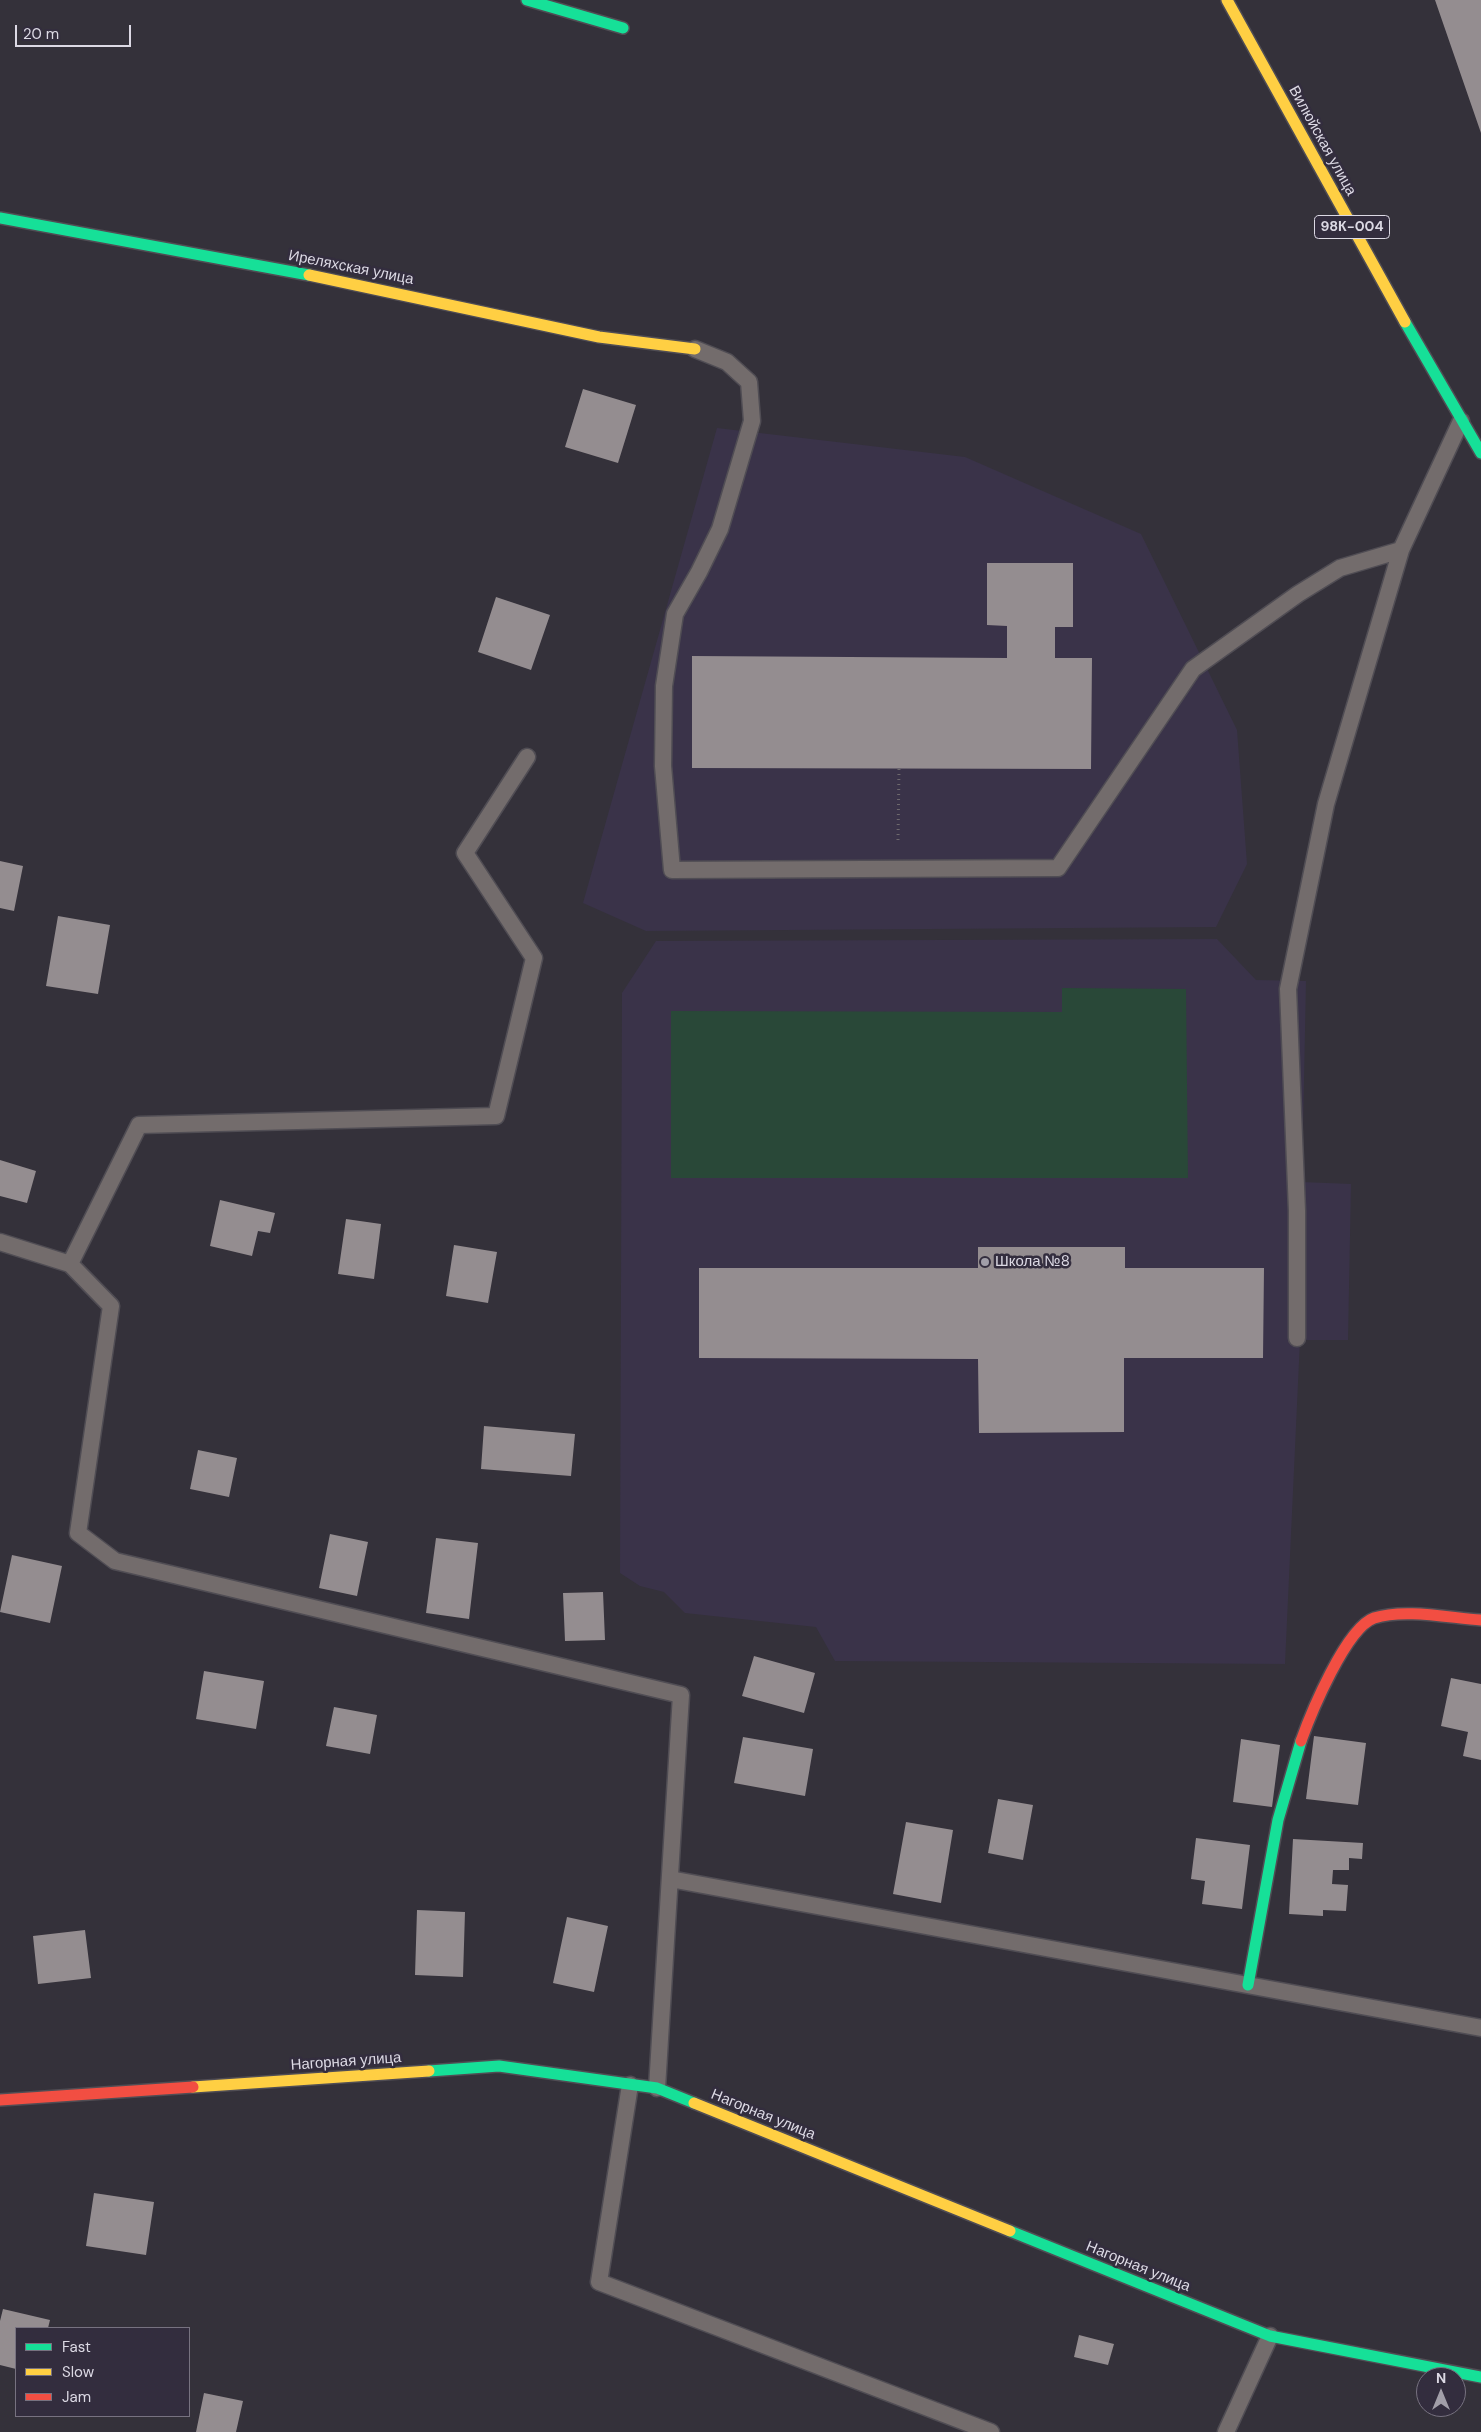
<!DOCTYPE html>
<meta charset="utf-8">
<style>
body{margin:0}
#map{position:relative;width:1481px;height:2432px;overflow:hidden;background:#34313a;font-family:"DM Sans",sans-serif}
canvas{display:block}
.legend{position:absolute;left:15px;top:2327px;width:175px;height:90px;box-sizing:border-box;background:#332d3e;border:1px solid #777280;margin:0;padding:6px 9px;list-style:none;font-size:15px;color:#dcd9e4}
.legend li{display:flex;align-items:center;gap:10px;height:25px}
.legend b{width:25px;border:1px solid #777280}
.north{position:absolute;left:1416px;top:2367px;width:50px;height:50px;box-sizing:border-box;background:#332d3e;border:1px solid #777280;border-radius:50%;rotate:0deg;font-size:14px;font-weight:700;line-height:20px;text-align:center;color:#dcd9e4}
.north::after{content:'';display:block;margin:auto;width:18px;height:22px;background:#a19ea8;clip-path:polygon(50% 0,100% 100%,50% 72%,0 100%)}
.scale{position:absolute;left:15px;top:25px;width:116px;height:22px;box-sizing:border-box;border:2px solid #dcd9e4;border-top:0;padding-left:6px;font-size:15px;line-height:18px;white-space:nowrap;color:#dcd9e4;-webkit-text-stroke:4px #332d3e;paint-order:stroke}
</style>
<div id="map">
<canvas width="1481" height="2432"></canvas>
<ul class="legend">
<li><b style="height:6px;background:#16e098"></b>Fast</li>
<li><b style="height:6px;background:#ffcf43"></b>Slow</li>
<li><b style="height:6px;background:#f24e42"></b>Jam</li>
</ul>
<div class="north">N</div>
<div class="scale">20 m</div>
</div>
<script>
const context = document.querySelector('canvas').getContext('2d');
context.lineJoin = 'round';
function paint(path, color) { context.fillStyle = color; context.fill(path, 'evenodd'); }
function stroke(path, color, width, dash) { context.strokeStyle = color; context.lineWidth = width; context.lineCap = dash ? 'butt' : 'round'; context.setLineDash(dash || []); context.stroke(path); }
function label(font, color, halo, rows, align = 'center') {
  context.font = font + ' "DM Sans",sans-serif'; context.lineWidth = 5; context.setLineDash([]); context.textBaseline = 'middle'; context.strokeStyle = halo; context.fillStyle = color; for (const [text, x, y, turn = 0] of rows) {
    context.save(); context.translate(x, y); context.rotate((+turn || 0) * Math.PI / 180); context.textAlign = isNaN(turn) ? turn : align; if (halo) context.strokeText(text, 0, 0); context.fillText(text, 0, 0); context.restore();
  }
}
paint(new Path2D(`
 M717,428L965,457L1141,534L1237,730L1247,864L1216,927L646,931L583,903Z
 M1217,939L1256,980L1306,981L1302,1182L1351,1184L1348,1340H1300L1285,1664L835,1661L816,1627L685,1613L664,1592L640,1586L620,1573L622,993L656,941Z`), '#3a3349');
paint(new Path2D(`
 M1062,988L1186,989L1188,1178H671V1011L1062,1012Z`), '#294838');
paint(new Path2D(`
 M1435,0H1481V133Z
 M583,389L636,405L618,463L565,447Z
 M987,563H1073V627H1055V658H1092L1091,769L692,768V656L1007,658V626L987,625Z
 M496,597L550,615L531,670L478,652Z
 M0,861L23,866L14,911L0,908Z
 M58,916L110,925L98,994L46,986Z
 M0,1160L36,1171L27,1203L0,1196Z
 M220,1200L275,1213L270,1233L258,1231L252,1256L210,1246Z
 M346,1219L381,1224L374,1279L338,1274Z
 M454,1245L497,1252L488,1303L446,1296Z
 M978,1247H1125V1268H1264L1263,1358H1124V1432L979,1433L978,1359L699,1358V1268H978Z
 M484,1426L575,1434L571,1476L481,1469Z
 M198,1450L237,1458L229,1497L190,1489Z
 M330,1534L368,1542L357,1596L319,1588Z
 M436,1538L478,1543L469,1619L426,1613Z
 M12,1555L62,1566L50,1623L0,1612Z
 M603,1592L605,1640L565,1641L563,1593Z
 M754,1656L815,1673L804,1713L742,1696Z
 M204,1671L264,1681L256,1729L196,1719Z
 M1451,1678L1481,1684V1760L1463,1756L1468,1732L1441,1726Z
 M334,1707L377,1715L370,1754L326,1746Z
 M1314,1736L1366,1743L1358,1805L1306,1799Z
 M743,1737L813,1749L805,1796L734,1783Z
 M1241,1739L1280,1745L1272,1807L1233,1802Z
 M998,1799L1033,1805L1023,1860L988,1853Z
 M906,1822L953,1830L941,1903L893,1894Z
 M1196,1838L1250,1845L1242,1909L1202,1904L1205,1881L1191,1879Z
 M1293,1839L1363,1843L1362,1859L1349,1858V1870H1333L1332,1884L1348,1885L1346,1911L1323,1910V1916L1289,1914Z
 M417,1910L465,1912L463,1977L415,1975Z
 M567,1917L608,1926L594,1992L553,1983Z
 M85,1930L91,1978L38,1984L33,1936Z
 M94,2193L154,2202L146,2255L86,2246Z
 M3,2309L50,2320L48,2328H16V2369L0,2365V2321Z
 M1079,2335L1114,2344L1108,2365L1074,2357Z
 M204,2393L243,2401L236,2432H196Z`), '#948d90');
const lane = new Path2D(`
 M695,349L727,362L749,382L752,421L720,529L699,572L675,614L664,686L663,766L672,870L1058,868L1193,669L1298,594L1340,568L1401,550L1461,421
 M0,1242L70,1264L139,1125L496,1116L534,958L465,853L527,757
 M70,1264L111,1306L78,1533L115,1561L681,1695L657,2088
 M1297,1338V1211L1288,989L1326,804L1401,550
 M670,1879L1481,2028
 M630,2085L599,2282L991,2432
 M1226,2432L1270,2336`);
const fast = new Path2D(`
 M527,0L623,28
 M0,218L309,275
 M1405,322L1481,453
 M1248,1985L1278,1820L1301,1741
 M429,2071L499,2066L657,2088L694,2103
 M1010,2231L1270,2336L1481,2377`);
const slow = new Path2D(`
 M1227,0L1405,322
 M309,275L599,337L695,349
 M193,2087L429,2071
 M694,2103L1010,2231`);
const jam = new Path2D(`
 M1301,1741C1311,1713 1346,1628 1374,1618C1404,1608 1450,1618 1481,1620
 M0,2100L193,2087`);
stroke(lane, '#504d54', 19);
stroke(fast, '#504d54', 14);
stroke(slow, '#504d54', 14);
stroke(jam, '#504d54', 14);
stroke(new Path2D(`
 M898,840L899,768`), '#6e696d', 3, [1, 4]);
stroke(lane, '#736c6c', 16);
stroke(fast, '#16e098', 11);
stroke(slow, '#ffcf43', 11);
stroke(jam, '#f24e42', 11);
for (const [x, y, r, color] of [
 [985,1262,5,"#a19ea8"]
]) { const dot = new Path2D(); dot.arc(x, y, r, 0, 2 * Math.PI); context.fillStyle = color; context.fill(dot); stroke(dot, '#332d3e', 2); }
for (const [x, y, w] of [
 [1352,227,75]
]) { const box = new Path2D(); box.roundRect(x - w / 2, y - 11.5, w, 23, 4); context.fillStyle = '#332d3e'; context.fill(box); stroke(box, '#dcd9e4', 1); }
label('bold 14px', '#dcd9e4', null, [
 ["98К-004",1352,227]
]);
label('15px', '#dcd9e4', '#332d3e', [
 ["Вилюйская улица",1322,141,61],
 ["Иреляхская улица",351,268,11],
 ["Нагорная улица",346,2062,-4],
 ["Нагорная улица",763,2115,22],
 ["Нагорная улица",1138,2267,22]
]);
label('15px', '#dcd9e4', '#332d3e', [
 ["Школа №8",995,1262]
], 'left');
</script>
